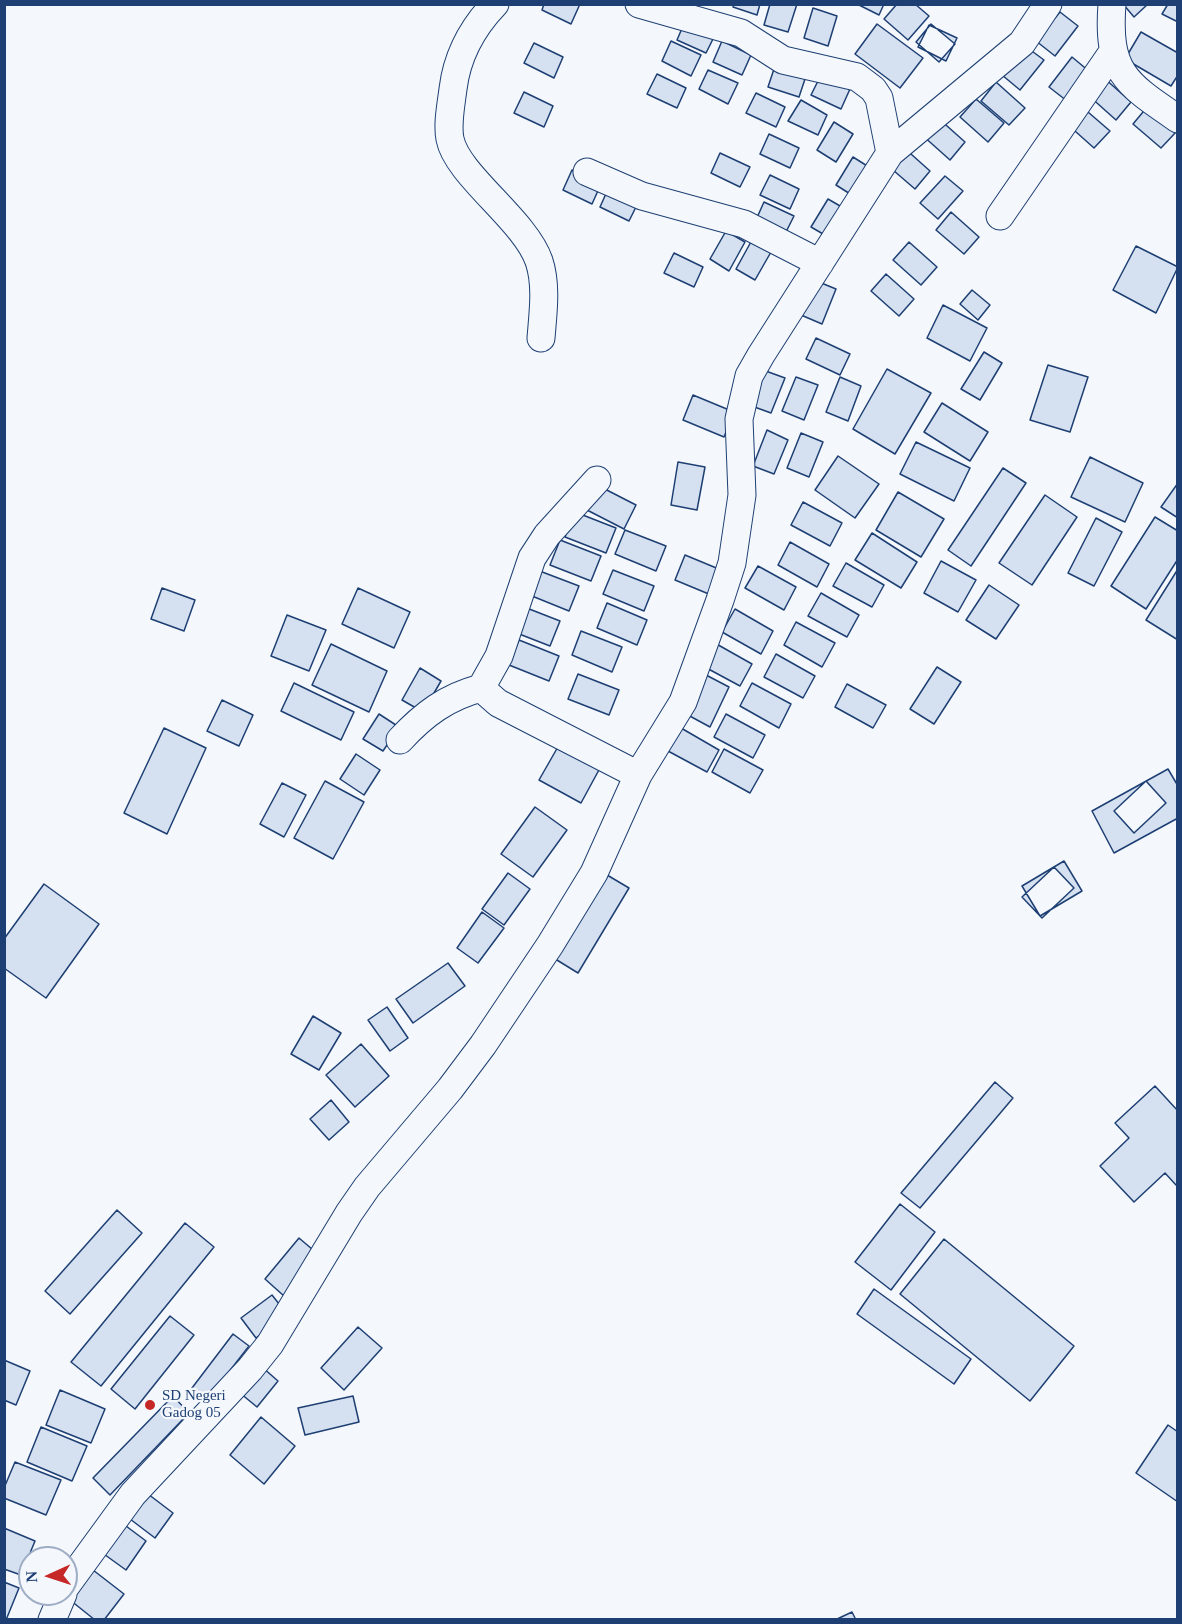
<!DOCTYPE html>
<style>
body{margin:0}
#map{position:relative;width:1182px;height:1624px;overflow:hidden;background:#f4f7fb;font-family:"Times New Roman",serif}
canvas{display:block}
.frame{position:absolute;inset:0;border:6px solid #1d3f73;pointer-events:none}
.north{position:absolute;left:18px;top:1546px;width:60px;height:60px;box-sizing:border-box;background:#f4f7fb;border:2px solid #9eadc5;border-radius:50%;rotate:267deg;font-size:16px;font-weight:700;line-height:24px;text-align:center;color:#1d3f73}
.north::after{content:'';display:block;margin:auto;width:21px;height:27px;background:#c62828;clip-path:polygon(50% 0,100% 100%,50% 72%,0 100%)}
</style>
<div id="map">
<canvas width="1182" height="1624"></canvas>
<div class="frame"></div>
<div class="north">N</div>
</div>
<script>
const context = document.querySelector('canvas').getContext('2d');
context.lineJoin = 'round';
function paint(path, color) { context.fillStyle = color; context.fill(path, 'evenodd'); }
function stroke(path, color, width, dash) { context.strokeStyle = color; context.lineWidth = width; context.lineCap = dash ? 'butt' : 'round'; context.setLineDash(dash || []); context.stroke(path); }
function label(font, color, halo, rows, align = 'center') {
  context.font = font + ' "Times New Roman",serif'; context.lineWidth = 4.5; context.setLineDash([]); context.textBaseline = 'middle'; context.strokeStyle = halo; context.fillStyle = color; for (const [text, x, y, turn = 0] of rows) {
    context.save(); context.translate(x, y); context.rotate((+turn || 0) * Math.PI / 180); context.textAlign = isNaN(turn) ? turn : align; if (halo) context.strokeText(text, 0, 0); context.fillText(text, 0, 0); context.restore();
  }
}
const building = new Path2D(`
 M544,4H580L571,24L542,10Z
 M734,4H760L757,15L733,7Z
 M770,4H797L788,32L764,25Z
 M857,4H884L879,15Z
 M897,4H915L929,16L908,40L884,19Z
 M1123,4H1148L1134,17Z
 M1168,4H1178V22L1162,14Z
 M813,8L837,16L828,46L804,38Z
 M1060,12L1078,26L1055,56L1036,41Z
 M686,19L716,33L706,53L677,40Z
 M877,24L923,58L900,88L855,54Z
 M931,24L955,44L939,62L916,42Z
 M929,25L957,38L946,61L918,47Z
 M1141,32L1178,53V75L1171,86L1125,59Z
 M671,41L701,55L691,76L662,61Z
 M722,41L751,55L742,75L713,62Z
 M534,43L563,57L554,78L524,63Z
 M1025,46L1044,60L1020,90L1002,75Z
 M1072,57L1090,72L1067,101L1049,87Z
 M776,63L807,73L799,97L768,87Z
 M708,70L738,83L728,104L699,89Z
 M657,74L686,88L677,108L647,94Z
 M821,75L850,89L841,109L811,95Z
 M1103,77L1131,102L1116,120L1088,95Z
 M996,82L1025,108L1009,125L981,101Z
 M524,92L553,106L544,127L514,113Z
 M756,93L785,107L776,127L746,113Z
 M976,99L1004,123L988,142L960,117Z
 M801,100L827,115L818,135L788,121Z
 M1081,106L1110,131L1094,148L1066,123Z
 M1148,106L1177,131L1161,148L1133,124Z
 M937,117L965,142L950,160L922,135Z
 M834,122L853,134L836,162L817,150Z
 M769,134L799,148L790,168L760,154Z
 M902,146L930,171L915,189L886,164Z
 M720,153L750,167L740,187L711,173Z
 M853,157L872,169L855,197L836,185Z
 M572,170L601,184L592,204L563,190Z
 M770,175L799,189L790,209L760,195Z
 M945,176L963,191L938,219L920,203Z
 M609,187L639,201L629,221L600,207Z
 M828,199L847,210L830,238L811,227Z
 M764,202L794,216L784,236L755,222Z
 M951,212L979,237L964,254L936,230Z
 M726,231L745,242L729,271L710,259Z
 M752,240L771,252L755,280L736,269Z
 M909,242L937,267L921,285L893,260Z
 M1136,246L1178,267L1156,313L1113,290Z
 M674,253L703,267L694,287L664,273Z
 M886,274L914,299L899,316L871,291Z
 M814,280L836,289L822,324L801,315Z
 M972,290L990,305L978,320L960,304Z
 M943,305L987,328L970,361L927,338Z
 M816,338L850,354L840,375L806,359Z
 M984,352L1002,363L980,400L961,389Z
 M1048,365L1088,377L1070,432L1030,420Z
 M887,369L931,393L895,454L853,429Z
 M763,370L785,378L771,413L749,405Z
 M796,377L818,385L804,420L782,411Z
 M840,377L861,386L848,421L826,412Z
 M693,395L734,412L724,437L683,420Z
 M942,403L988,432L970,461L924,432Z
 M767,430L788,440L774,474L753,466Z
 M801,433L823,442L809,477L787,468Z
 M916,442L970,468L954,501L900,474Z
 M838,456L879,484L855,518L815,490Z
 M1090,457L1143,483L1125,522L1071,497Z
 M678,462L705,467L697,510L671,505Z
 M1003,468L1026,483L971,566L948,550Z
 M1178,483V518L1161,507Z
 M597,485L636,505L624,529L585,509Z
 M898,492L944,519L921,557L876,530Z
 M1045,495L1077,517L1032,585L999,563Z
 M803,502L842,523L830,546L791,525Z
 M575,512L616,528L606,553L565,537Z
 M1155,517L1178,531V559L1146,609L1111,586Z
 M1096,518L1122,532L1094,586L1068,573Z
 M625,530L666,546L656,571L615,554Z
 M872,533L917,562L901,588L855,560Z
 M560,540L601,556L591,581L550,565Z
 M790,542L829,564L817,587L778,565Z
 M685,555L726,572L716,597L675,580Z
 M941,561L976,580L958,612L924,593Z
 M846,563L884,585L872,607L833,586Z
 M758,566L796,587L784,610L745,588Z
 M1178,569V640L1146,620Z
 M537,570L579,586L569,611L527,594Z
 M613,570L654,586L644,611L603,594Z
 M989,585L1019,605L996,639L966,620Z
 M162,588L195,600L184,631L151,619Z
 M358,588L410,612L394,648L342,624Z
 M821,593L859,615L847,637L808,616Z
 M607,603L647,620L637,645L597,628Z
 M519,605L560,621L550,646L509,630Z
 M735,609L773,631L761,654L722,632Z
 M287,615L326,630L309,671L271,656Z
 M796,622L835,643L822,667L784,645Z
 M581,631L622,647L612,672L572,655Z
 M519,640L559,656L549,681L509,665Z
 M713,642L752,664L740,686L701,665Z
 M331,644L387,671L369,712L312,685Z
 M776,654L815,676L803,698L764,677Z
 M937,667L961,682L934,724L910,709Z
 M420,668L441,681L423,712L402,700Z
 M578,674L619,690L609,715L568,699Z
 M706,675L729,687L710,727L686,714Z
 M294,683L354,712L341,740L281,711Z
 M752,683L791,704L779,728L740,706Z
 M847,684L886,705L873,728L835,707Z
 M222,700L253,715L239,746L207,731Z
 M379,714L399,727L383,751L363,739Z
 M726,714L765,735L753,758L714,737Z
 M164,728L206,748L167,834L124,813Z
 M681,728L719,750L707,772L668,751Z
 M559,745L600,768L581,803L539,780Z
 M724,749L763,770L750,793L712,772Z
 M356,754L380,770L364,795L340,779Z
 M1168,769L1178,786V818L1114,853L1092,811Z
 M325,781L364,802L333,859L294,838Z
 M1146,781L1166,803L1134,833L1114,811Z
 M282,783L306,795L284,837L260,824Z
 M535,807L567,830L533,877L501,854Z
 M1064,861L1082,891L1040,916L1022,886Z
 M1054,867L1074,888L1042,918L1022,897Z
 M602,872L629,888L578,973L552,957Z
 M508,873L530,889L504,925L482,909Z
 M44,884L99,924L46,998L4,968V939Z
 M482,912L504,928L478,963L457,948Z
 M448,963L465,986L413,1023L396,999Z
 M387,1007L408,1038L390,1051L368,1020Z
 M313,1016L341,1033L319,1070L291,1054Z
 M361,1044L389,1076L355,1107L326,1075Z
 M995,1082L1013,1098L920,1208L901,1193Z
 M1155,1086L1178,1111V1184L1176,1185L1165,1173L1134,1202L1100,1166L1129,1138L1115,1123Z
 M331,1100L349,1122L329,1140L310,1119Z
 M900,1204L935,1232L891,1290L855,1262Z
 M117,1210L142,1233L70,1314L45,1291Z
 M185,1223L214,1247L101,1386L71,1362Z
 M299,1238L319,1255L284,1296L265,1279Z
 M944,1239L1074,1346L1030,1401L900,1294Z
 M874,1289L971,1359L954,1384L857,1314Z
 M272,1295L287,1314L256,1338L241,1318Z
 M170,1316L194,1335L135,1409L111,1389Z
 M358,1327L382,1348L344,1390L321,1368Z
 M233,1334L249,1346L207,1400L192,1388Z
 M4,1360L30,1371L16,1405L4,1400Z
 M262,1367L278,1381L257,1407L240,1393Z
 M60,1390L105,1409L91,1443L46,1425Z
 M173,1396L189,1413L110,1495L93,1478Z
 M353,1396L359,1422L305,1435L298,1408Z
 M261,1417L295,1446L264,1484L230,1455Z
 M1168,1425L1178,1432V1502L1136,1473Z
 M41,1427L87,1446L72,1481L27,1462Z
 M15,1462L61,1480L46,1515L4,1498V1488Z
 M148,1494L173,1513L155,1538L130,1519Z
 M122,1523L146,1541L126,1570L101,1552Z
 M4,1528L35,1541L21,1575L4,1569Z
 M93,1570L124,1594L104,1620H95L70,1600Z
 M4,1582L19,1588L6,1620H4Z
 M852,1612L856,1620H835Z`);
paint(building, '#d5e0f0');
stroke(building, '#1d3f73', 1.5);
const minor = new Path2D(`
 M495,4C472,28 457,56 453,89C451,105 447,124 450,139C457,175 525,220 539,261C547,285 543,313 541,338
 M639,4L741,33L783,60L857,77L873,89L879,98L890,153
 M1112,4C1107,72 1125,83 1178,119
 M587,172L642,196L744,224L820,263
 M1000,216L1112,53
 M597,480L547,535L532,558L499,656L481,688L498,703L638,775
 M400,740C424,714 447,697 481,688
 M66,1586L133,1494L250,1369L270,1344L349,1213L367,1187L450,1089L483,1045L550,945L594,873L638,775L683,702L720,600L732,563L742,495L739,419L749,376L761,355L890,153L1022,43L1048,4
 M52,1620L63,1594`);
stroke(minor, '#1d3f73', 29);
stroke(minor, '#f4f7fb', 27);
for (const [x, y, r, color] of [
 [150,1405,6,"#c62828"]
]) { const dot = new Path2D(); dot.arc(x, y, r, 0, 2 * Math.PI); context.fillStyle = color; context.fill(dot); stroke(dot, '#f4f7fb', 2); }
label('15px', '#1d3f73', '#f4f7fb', [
 ["SD Negeri",162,1396],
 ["Gadog 05",162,1413]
], 'left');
</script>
